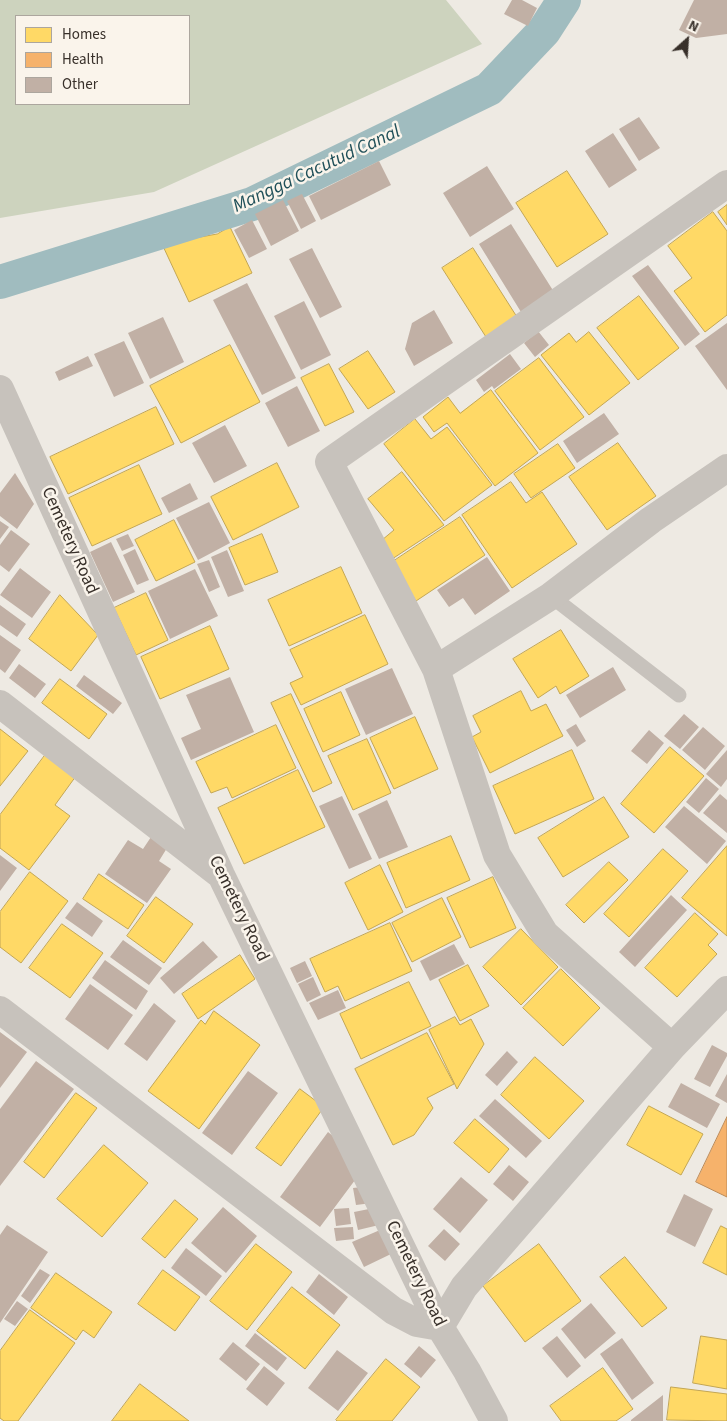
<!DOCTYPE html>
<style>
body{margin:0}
#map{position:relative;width:727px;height:1421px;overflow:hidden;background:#eeeae3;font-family:"Source Sans 3",sans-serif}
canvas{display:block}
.legend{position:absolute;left:15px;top:15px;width:175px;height:90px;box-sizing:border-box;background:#faf4eb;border:1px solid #aca69e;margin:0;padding:6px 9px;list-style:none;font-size:15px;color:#38302a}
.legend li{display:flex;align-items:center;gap:10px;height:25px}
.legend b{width:25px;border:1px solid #aca69e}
.north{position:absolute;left:662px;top:15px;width:50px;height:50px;-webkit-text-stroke:4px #faf4eb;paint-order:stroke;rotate:26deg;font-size:14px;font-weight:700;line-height:20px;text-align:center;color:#38302a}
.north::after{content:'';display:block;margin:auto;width:18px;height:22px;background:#38302a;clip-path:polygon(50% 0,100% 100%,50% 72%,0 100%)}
</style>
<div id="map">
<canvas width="727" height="1421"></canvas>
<ul class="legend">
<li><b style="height:14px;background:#ffd966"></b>Homes</li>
<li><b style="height:14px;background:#f6b26b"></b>Health</li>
<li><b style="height:14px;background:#c1b0a5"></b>Other</li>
</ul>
<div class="north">N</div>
</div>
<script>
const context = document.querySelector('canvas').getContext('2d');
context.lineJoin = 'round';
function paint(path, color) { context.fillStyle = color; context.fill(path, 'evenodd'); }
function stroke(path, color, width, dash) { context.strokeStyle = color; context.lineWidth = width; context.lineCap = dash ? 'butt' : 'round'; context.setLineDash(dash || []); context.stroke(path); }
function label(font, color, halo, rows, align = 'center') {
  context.font = font + ' "Source Sans 3",sans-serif'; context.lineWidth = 5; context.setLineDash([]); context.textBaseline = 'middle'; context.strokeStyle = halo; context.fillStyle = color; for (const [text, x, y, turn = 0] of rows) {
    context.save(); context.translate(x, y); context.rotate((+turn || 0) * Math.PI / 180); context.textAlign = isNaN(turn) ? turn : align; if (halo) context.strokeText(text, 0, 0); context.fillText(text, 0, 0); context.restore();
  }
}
paint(new Path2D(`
 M0,0H446L482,44L154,192L0,218ZM16,16H189V104H16Z`), '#cdd3be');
const homes = new Path2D(`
 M567,171L608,234L557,267L516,203Z
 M727,205V225L718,212Z
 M713,212L727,231V315L705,332L674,291L692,278L668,246Z
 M230,227L252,273L189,302L162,244L217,234Z
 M473,248L517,317L486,337L442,268Z
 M639,296L679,348L638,380L597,328Z
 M589,332L630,383L589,415L541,355L569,333L576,342Z
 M230,345L260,402L181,443L150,386Z
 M368,351L395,392L368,409L339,369Z
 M539,358L584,417L540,450L495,391Z
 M329,364L354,412L325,426L301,378Z
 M491,390L538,453L495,486L447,423L434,432L423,417L448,397L460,413Z
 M156,407L174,444L68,494L50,457Z
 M415,419L431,439L447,427L492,485L444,521L384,444Z
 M618,443L656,496L607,530L569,477Z
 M558,444L575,468L531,498L514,474Z
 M277,463L299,507L233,540L211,497Z
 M139,465L162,514L92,546L69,498Z
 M402,472L444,525L389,561L376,545L394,530L368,499Z
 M511,482L526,503L542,492L577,544L512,588L462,515Z
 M460,517L485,555L416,601L391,563Z
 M174,520L195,562L156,581L135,540Z
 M262,534L278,572L245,585L229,548Z
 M341,567L362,613L289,646L268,600Z
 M146,593L168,640L136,655L114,608Z
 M60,595L98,635L71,671L29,639Z
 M365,615L388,664L301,705L290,683L303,677L290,650Z
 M210,626L229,669L160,699L141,657Z
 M561,630L589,676L560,694L556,686L538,698L513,659Z
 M60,679L107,714L89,739L42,703Z
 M521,691L531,711L546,704L563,736L490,773L472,737L481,732L473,716Z
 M341,692L360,735L323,752L304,709Z
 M291,694L332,783L313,792L271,703Z
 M415,717L438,769L394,789L370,738Z
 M276,725L296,768L232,798L227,787L211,793L196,762Z
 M0,729L28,751L0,786Z
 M367,739L391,793L353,810L328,756Z
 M670,747L704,776L654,833L621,804Z
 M572,750L594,799L515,834L493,786Z
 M46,754L76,776L55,805L70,816L29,870L0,848V815Z
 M298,770L325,827L244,864L218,808Z
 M604,797L629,837L563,877L538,838Z
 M451,836L470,880L406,908L387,863Z
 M727,846V936L682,898Z
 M663,849L688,871L629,937L604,914Z
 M609,862L628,880L584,923L566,905Z
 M380,865L403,912L368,930L345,883Z
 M30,872L68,901L21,963L0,947V912Z
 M99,874L144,905L128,929L83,899Z
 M493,877L516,928L470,948L447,898Z
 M156,897L193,924L164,963L127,936Z
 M442,898L461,937L412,962L392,923Z
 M695,913L718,934L708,945L717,954L677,997L645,968Z
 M390,923L412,971L345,1001L338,986L325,992L310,959Z
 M62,924L103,953L70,998L29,968Z
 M521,929L558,967L521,1005L483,967Z
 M240,955L255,979L198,1019L182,994Z
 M468,965L489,1006L460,1021L439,980Z
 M561,969L600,1008L563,1046L523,1008Z
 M409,982L431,1026L361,1059L340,1014Z
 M214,1011L260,1045L199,1129L148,1091L201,1020L205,1024Z
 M455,1017L460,1025L471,1019L484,1044L457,1089L429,1030Z
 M427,1033L454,1084L427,1098L433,1108L414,1135L393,1145L355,1069Z
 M535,1057L584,1101L549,1139L501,1095Z
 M300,1089L324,1107L281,1166L256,1148Z
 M76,1093L97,1108L44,1178L24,1162Z
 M649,1106L703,1134L681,1175L627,1145Z
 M475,1119L509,1149L489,1173L454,1143Z
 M104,1145L148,1183L102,1237L57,1199Z
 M175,1200L198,1219L165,1258L142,1239Z
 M721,1226L727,1229V1275L703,1263Z
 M256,1244L292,1272L247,1330L210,1301Z
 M539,1244L581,1301L525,1342L483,1286Z
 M625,1257L667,1308L642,1327L600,1277Z
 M163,1270L200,1297L175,1331L138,1304Z
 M56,1273L112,1312L94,1338L83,1330L76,1340L31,1308Z
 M292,1287L340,1325L305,1369L257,1331Z
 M30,1310L75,1343L18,1421H4L0,1418V1351Z
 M701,1336L727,1340V1389L693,1383Z
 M386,1359L420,1387L392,1421H337L336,1420Z
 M603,1368L633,1409L616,1421H561L550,1406Z
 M140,1384L189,1421H112Z
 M671,1387L727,1394V1421L667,1420Z`);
paint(homes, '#ffd966');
stroke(homes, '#c3a654', 1);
const health = new Path2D(`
 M727,1117V1197L696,1182Z`);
paint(health, '#f6b26b');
stroke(health, '#bd8b58', 1);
stroke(new Path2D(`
 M0,282L252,204L489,89L544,31L564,0`), '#a0bcbf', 34);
paint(new Path2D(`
 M512,0H522L537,8L528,26L504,14Z
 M694,0H727V34L696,38L679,30Z
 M639,117L660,148L639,161L619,129Z
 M613,133L637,170L609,188L585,151Z
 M379,161L391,185L321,220L309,196Z
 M487,166L514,209L470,237L443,193Z
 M302,194L316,221L301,229L287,201Z
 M283,200L299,231L271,246L255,214Z
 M252,220L267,249L249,258L234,230Z
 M511,224L554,292L521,312L479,244Z
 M312,248L342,307L320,318L289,259Z
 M648,265L700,334L685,346L632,276Z
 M247,283L296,378L262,395L213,300Z
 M304,301L331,355L301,370L274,316Z
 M434,310L453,343L414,366L405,349L412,323Z
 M163,317L184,362L150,379L128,333Z
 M727,323V390L695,346Z
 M538,331L549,345L535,357L524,343Z
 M124,341L144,383L114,397L94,354Z
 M510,354L521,369L494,389L492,386L484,392L476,380Z
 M88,356L93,366L59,381L55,372Z
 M297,386L320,431L288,447L265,403Z
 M604,413L619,434L577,463L563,441Z
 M225,425L247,466L214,483L192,443Z
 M15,473L34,504L17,529L0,516V493Z
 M190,483L198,499L169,513L161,498Z
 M209,502L230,543L198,560L176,518Z
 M0,521L9,527L0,539Z
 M11,530L30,544L9,572L0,565V545Z
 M128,534L134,546L122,551L116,539Z
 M111,542L135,592L113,602L90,552Z
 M135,549L149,580L137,585L123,555Z
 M227,550L244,591L228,597L211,557Z
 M487,557L510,591L475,615L463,598L449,607L437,590Z
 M209,560L220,587L209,592L197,564Z
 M20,568L51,592L32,618L0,595Z
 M195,569L218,616L170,639L148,591Z
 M0,605L26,624L17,637L0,625Z
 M0,635L21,650L5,673L0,669Z
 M19,664L46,684L35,698L9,678Z
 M613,667L626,690L580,718L566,695Z
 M392,668L413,714L366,735L345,689Z
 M84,675L122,703L113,714L76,686Z
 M230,677L254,732L191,760L181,738L201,729L186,695Z
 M684,714L699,727L680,749L664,736Z
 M576,724L586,741L577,747L566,730Z
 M703,727L725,746L705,770L682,750Z
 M649,730L664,743L647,764L631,751Z
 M727,750V779L721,787L706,774Z
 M706,778L719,789L699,813L686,802Z
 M720,794L727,800V833L703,813Z
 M342,796L372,859L349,869L319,806Z
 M387,800L408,847L379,859L358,814Z
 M684,806L726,841L707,864L665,827Z
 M151,837L167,848L159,861L171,869L147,903L105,874L128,840L143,849Z
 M0,855L17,868L0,891Z
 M671,895L687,910L635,967L619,952Z
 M77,902L103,921L92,937L65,918Z
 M123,940L162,968L149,985L110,957Z
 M203,941L218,957L174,994L160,978Z
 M454,944L465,964L430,981L420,961Z
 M105,960L148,991L136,1010L92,978Z
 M305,961L312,976L297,983L290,968Z
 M313,977L321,995L307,1002L298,984Z
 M90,984L133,1015L108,1050L65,1019Z
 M338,990L346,1008L318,1020L309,1003Z
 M154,1003L176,1021L147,1061L124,1044Z
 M0,1032L27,1052L0,1088Z
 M712,1045L727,1053V1056L710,1087L694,1079Z
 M507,1051L518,1062L497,1086L485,1075Z
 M36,1061L74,1089L0,1186V1109Z
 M248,1071L278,1093L232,1155L202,1133Z
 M727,1074V1103L715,1096Z
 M681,1083L720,1104L707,1128L668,1107Z
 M495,1099L542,1141L526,1158L479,1116Z
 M328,1132L339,1141L358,1176L320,1227L280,1197Z
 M509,1165L529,1182L513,1201L493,1184Z
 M461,1177L488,1200L460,1233L433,1209Z
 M370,1186L372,1203L356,1205L353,1188Z
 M684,1194L713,1209L695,1247L666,1232Z
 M223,1207L257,1236L226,1273L191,1243Z
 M349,1208L351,1224L336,1226L334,1209Z
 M374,1208L379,1225L358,1230L354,1212Z
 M7,1225L48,1252L0,1323V1235Z
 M353,1227L354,1239L336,1241L334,1228Z
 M444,1229L460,1244L445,1261L428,1246Z
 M380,1230L391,1254L364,1267L352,1242Z
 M186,1248L222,1276L206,1296L171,1268Z
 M40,1269L50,1275L30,1303L21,1296Z
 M319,1274L348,1297L334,1315L306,1292Z
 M17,1301L28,1309L15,1326L4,1319Z
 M591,1303L616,1333L585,1359L561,1329Z
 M255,1333L287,1358L277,1371L245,1346Z
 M557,1336L581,1366L567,1378L542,1348Z
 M622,1338L654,1383L632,1400L600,1354Z
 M233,1342L260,1364L246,1381L219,1359Z
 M419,1346L436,1360L421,1378L404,1364Z
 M337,1350L368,1373L338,1411L308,1388Z
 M264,1366L285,1383L267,1406L246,1389Z
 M663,1395V1421H631V1420Z`), '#c1b0a5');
stroke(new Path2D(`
 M551,596L679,695`), '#c7c2bc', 15);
stroke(new Path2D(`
 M0,389L221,875L440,1327L467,1371L494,1421
 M436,669L551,596L651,520L727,468
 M0,704L218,873
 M0,1010L394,1311L417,1323L440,1327L464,1287L672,1047L727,990
 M672,1047L545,934L497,855L436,669L329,462L727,184`), '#c7c2bc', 28);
label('18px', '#38302a', '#faf4eb', [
 ["Cemetery Road",69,541,66],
 ["Cemetery Road",238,909,64],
 ["Cemetery Road",415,1274,64]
]);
label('italic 19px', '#205059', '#faf4eb', [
 ["Mangga Cacutud Canal",317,170,-25]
]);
</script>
